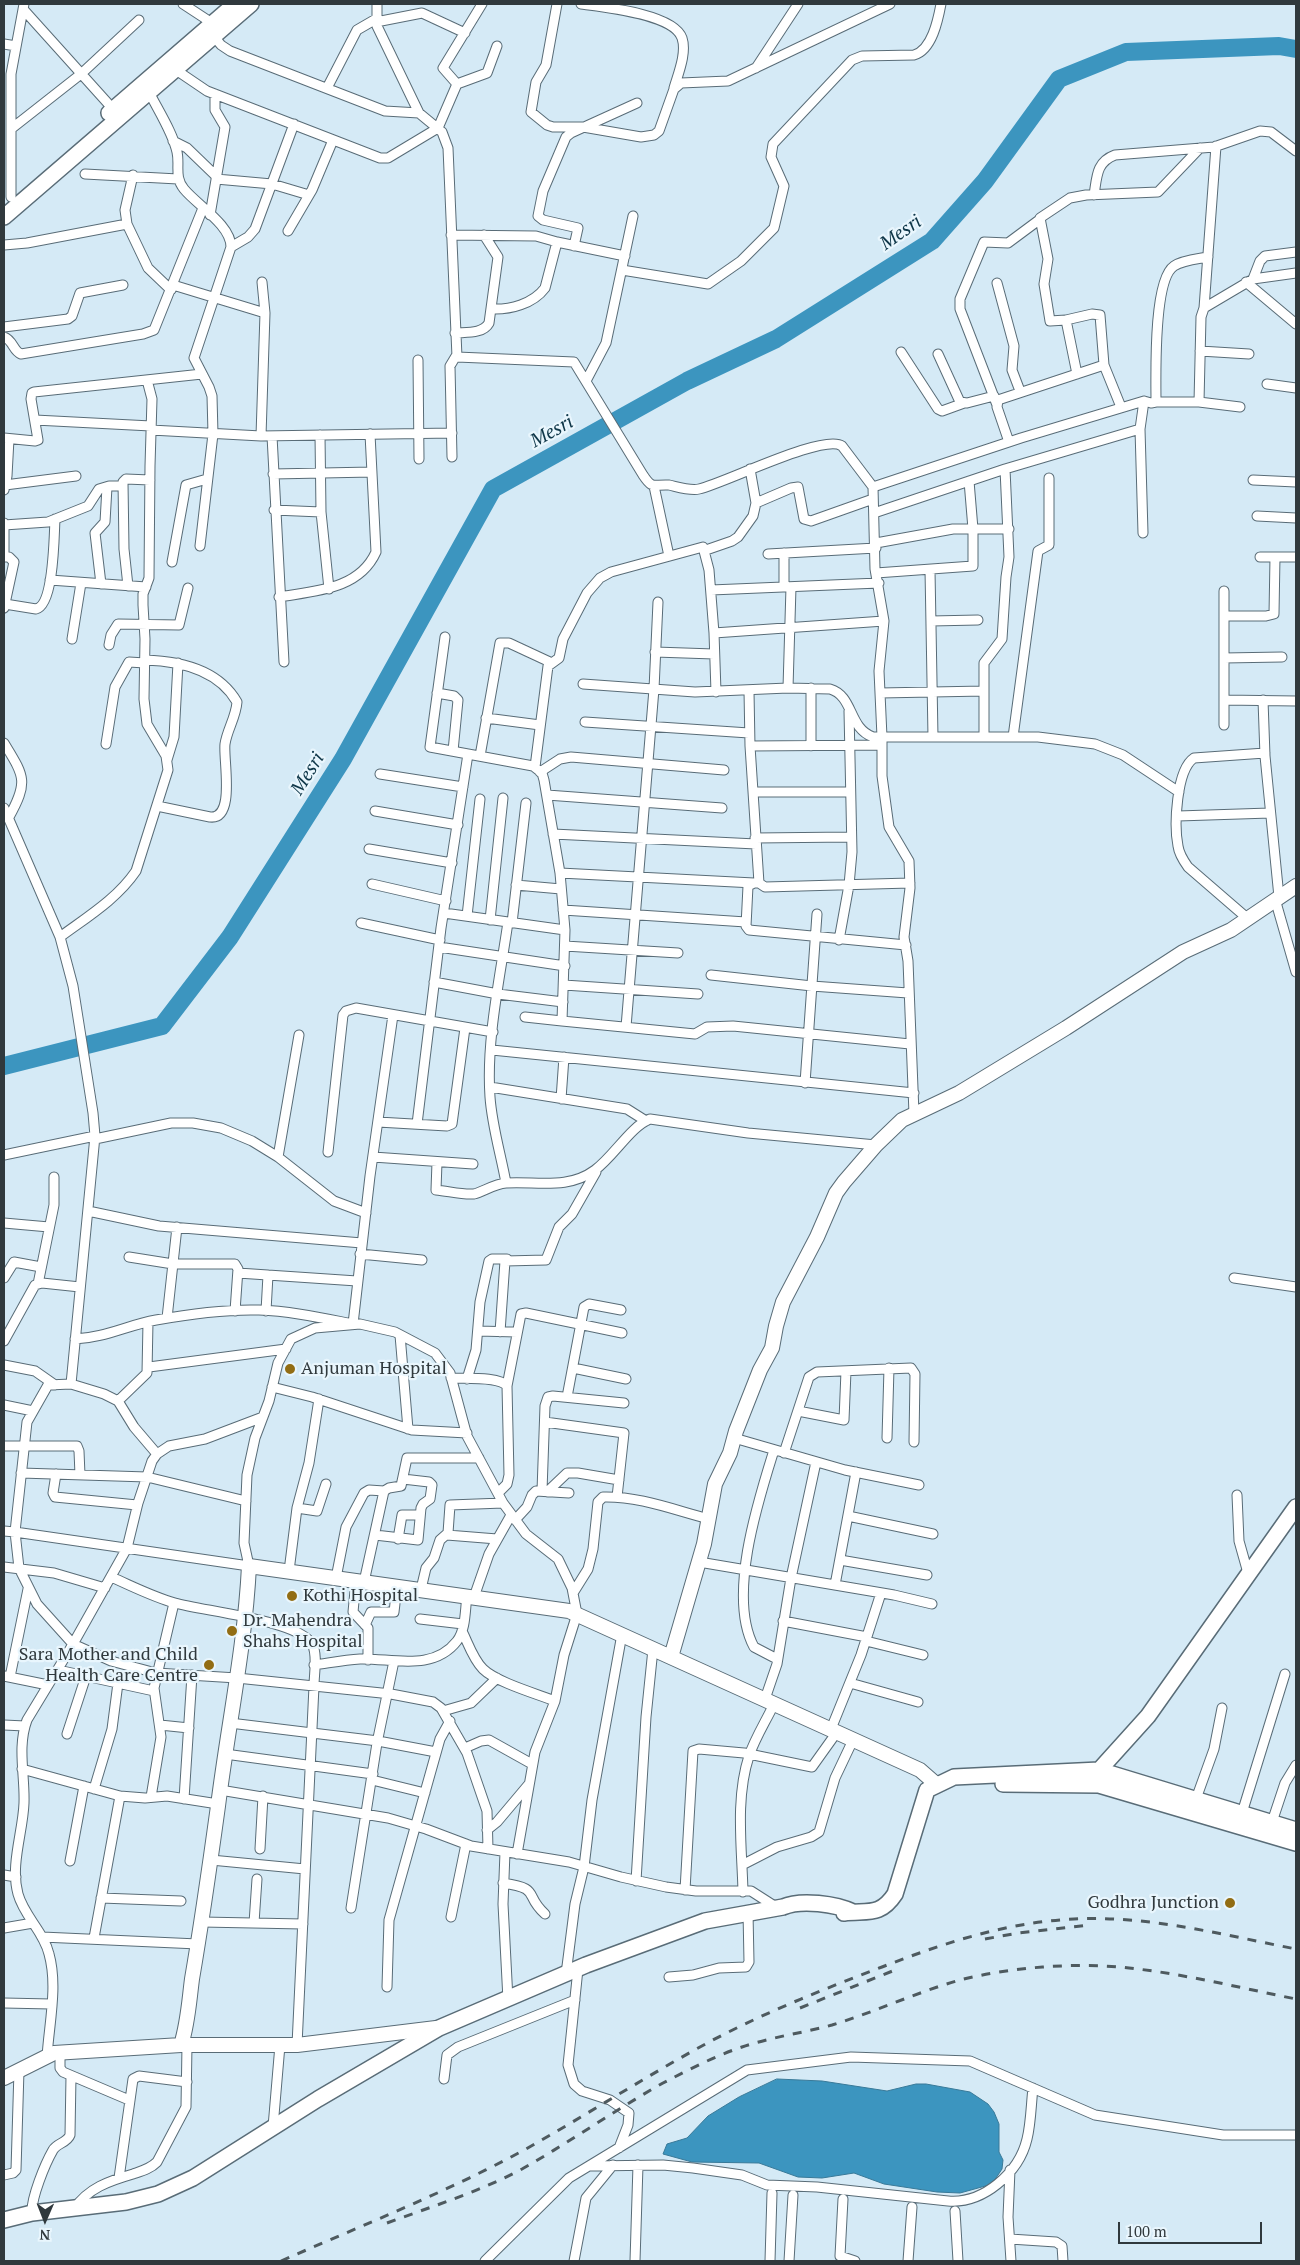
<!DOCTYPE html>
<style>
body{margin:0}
#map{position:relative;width:1300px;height:2265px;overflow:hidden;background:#d5eaf6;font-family:"PT Serif",serif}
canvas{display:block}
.frame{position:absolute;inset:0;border:5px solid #30393d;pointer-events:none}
.north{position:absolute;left:20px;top:2195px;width:50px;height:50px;-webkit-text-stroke:4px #e9f6fd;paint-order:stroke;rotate:181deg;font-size:14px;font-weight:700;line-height:20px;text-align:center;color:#30393d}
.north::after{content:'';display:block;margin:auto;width:18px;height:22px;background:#30393d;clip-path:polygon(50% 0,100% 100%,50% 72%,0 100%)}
.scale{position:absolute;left:1118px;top:2222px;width:144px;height:22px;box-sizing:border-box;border:2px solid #30393d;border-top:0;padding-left:6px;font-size:15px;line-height:18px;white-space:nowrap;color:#30393d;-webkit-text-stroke:4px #e9f6fd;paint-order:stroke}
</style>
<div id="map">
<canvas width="1300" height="2265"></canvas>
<div class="frame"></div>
<div class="north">N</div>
<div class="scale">100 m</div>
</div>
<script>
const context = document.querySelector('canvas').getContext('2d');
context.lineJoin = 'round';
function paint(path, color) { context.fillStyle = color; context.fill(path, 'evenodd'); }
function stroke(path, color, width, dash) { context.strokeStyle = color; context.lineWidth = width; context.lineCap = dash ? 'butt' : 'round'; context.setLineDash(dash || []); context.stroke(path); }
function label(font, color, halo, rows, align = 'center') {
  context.font = font + ' "PT Serif",serif'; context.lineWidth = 4.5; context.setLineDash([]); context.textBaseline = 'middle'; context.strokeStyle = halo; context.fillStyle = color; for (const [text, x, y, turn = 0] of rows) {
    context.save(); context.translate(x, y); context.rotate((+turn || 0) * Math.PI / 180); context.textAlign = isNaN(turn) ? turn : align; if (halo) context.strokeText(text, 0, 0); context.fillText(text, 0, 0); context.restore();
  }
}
const water = new Path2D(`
 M777,2079L822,2081L887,2091L916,2084H926L970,2092L988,2104L994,2112L999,2124V2152L1003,2160L1002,2169L996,2178L989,2185L960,2193L937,2192L884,2184L854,2173L822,2178L798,2177L759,2163L692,2162L663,2154L667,2144L687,2138L708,2116L739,2097Z`);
paint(water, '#3c95bf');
stroke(water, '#387998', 1);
stroke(new Path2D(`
 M4,1066L162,1026L230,937L343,759L493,489L687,381L776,339L932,241L985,181L1059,79L1126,52L1279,46L1296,49`), '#3c95bf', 18);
const street = new Path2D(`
 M183,4L212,23
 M377,4V26L419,113
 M557,4L546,65L536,82L531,112L547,125L553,127H583L641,137L654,135L659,131L674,89L681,83L728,81L890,4
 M581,4C604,7 674,14 682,38C687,53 678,74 674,88
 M23,9L113,109
 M376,22L422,13L465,33
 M212,34L221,45L230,51L385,111L419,113L442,132L448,148L457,357L574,362L643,475C653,490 653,484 669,485C678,487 690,491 699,489C725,483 824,433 842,446L873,487L875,569L884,621L879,671L882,737V776L889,827L909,861L910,888L904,937L908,961L914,1114
 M4,44L16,46
 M756,68L798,4
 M176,70L207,91L380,158H388L438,128L457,84L443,68L482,4
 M457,84L487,73L497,46
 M327,88L357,30L376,19
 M149,92C158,110 173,133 177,152C180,165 174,177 184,189C197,205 231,225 231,247L194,358L209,387L212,396L213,434L200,546
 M11,129L81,74L139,20
 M173,141L187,148L216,176
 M85,174L178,179
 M133,175L125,210L127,224L148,268L171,290
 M216,179L272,184L309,195
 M1094,195C1097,177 1096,162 1115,155L1214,147L1260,131L1271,132L1296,151
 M11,197V74L24,4
 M210,215L225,127L215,110V94
 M288,231L312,190L333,140
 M451,235L536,236L557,242L625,256
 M4,245L27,243L127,224
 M574,246L578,228L543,220L538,216L543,191L566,137L571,133L637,103
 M231,247L248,237L255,229L294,124
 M622,270L708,284L741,261L774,228L784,186L771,157L773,144L852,60L862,56L914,55C932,50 938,20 941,4
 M1253,279L1260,261L1265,256L1296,252
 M1246,282L1296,324
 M997,283L1014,346L1012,370L1020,391
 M173,285L265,313
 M1204,308L1216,146
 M491,309C510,310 533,304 545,288L557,242
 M1066,320L1092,314L1100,315L1104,365L1121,407
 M4,327L68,319L72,316L80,293L123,285
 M455,333C466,332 483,334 489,323L498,257L484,235
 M4,337C13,340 13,351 21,354L143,334L154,330L203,208
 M1200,351L1249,354
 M901,352L938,409L942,411L964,403
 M938,354L960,402L967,403L994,396
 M418,360L419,459
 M1077,374L1066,320L1050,321L1044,284L1048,259L1040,218L1070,198L1086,195L1158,192L1200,148
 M586,381L606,343L633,216
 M1267,384L1296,388
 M1156,402C1156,376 1153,280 1174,266C1183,260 1198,259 1208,257
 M1199,402L1201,317L1204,308L1253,279L1296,273
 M997,405L960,309V299L984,242L1008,243L1039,220
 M35,420L151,426
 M151,430L261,436L452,433
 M320,435L321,512L329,589
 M261,436L265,313L262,282
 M272,436L284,662
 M4,438L35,441L38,440L31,399L32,393L34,392L202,374
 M1009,442L997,407L998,400L1104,365
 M452,457L450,366L456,356
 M273,474L372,472
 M1253,480L1296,482
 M5,485L76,476
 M654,486L669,556
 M873,487L1021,438L1144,401L1151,403L1156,402H1199L1240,407
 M4,490L7,476L9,439
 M756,503L791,488L798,487L804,519L811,521L873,499
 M274,510L321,512
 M874,513L1005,469L1140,429
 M1257,516L1296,518
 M4,523V555
 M4,525L48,522L88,506L99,489L109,486H123
 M1143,533L1140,429L1144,401
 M876,543L953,529H1009
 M706,550L732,541L738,537L753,516L756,503L750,469
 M784,553V587
 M768,554L876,548
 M4,557H9L14,562L4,608
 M1260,557H1296
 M172,562L186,485L207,479
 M930,570L933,737
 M876,573L973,566V529L969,481
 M50,580L146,587
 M101,584L95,533L105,522L107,487
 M128,586L124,549L123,482L126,479L150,480
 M711,590L879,583
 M1224,591V725
 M279,597C314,591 359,590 376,552L370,434
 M5,604L36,609C54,605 54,536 55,519
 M1224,616H1266L1274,614L1275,557
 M931,621L978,620
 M714,633L716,692
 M445,637L430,747L533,766L542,773L544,780L560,873L565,930L562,1021L695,1034L707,1027L733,1026L910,1044
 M72,639L81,583
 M109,645L111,635L118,624L179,625L188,588
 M655,652L714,654
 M1224,658L1282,657
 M145,660C180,661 218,669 237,702C236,717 227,730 225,744C223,759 236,820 210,817L157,806
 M583,684L695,692L788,688L830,689C854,696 848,728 873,737H1038L1095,744L1123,755L1179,792
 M788,688L791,587
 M811,688V746
 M749,691L750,746L759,883L765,887L910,883
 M437,693L454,696L458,700L453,751
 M880,693L984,691
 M1224,700L1296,701
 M1263,700L1265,756L1279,897
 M486,718L540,725
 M585,722L749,733
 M984,737V663L1002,639L1006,577L1009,557L1005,469
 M1013,737L1038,551L1049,545V478
 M4,743C24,776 29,781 9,817
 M106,744L115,687L129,662L145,663
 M750,746L882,745
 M480,756L500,643H509L552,663
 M167,760L174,737L178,663
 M535,767L548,666L559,658L563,639L587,593L600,578L611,572L703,547L709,570L714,633L884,621
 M540,772L560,759L571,757L724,770
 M380,774L463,787
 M753,792H850
 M547,795L722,808
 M4,808L60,937L73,986L93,1113L95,1136L71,1384L48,1385L27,1422L15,1532L249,1566L244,1543L247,1475L255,1438L269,1401L278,1363L291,1339L315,1328L360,1324L395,1332L435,1353L450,1373L467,1436L503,1503L526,1534L558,1559L572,1588L577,1614L564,1655L555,1701L535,1752L517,1854
 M375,811L458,825
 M1178,816L1270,813
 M553,834L756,844
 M755,838L851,837
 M369,849L452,863
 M560,873L754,883
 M759,883H754L748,886L746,926L749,930L906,945
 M372,884L446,901
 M516,885L561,889
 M1275,899L1296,972
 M563,910L746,922
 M444,913L565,930
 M467,916L480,799
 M1247,918L1188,867C1183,860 1179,854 1178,846C1174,826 1176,770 1194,758L1265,753
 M490,920L503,798
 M361,923L440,940
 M512,923L526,803
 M60,937C87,917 117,899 136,871L168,770L166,756L147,724L144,699L145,639L143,605V594L149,578L150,466L152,399L147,380
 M839,940L849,885L852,852L849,711
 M565,946L678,953
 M439,947L565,966
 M711,975L812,986L908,993
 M434,982L498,994L563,1002
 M564,985L698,994
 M525,1017L562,1021
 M626,1027L654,689L658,602
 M492,1050L914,1093
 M805,1083L817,914
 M490,1087L627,1109L646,1121
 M561,1099L564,1057
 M378,1122L447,1126L452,1124L465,1028
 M417,1124L441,928L468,754
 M95,1139L171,1123H193L221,1128L252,1141L278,1157L334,1201L366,1213
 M328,1152L343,1015L346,1011L356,1008L493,1032
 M4,1155L95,1136
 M278,1157L299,1035
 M373,1157L473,1164
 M437,1162L436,1190C448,1191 462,1195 474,1194C483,1192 494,1184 506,1183C537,1181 568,1190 595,1170C614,1156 631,1126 650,1119L748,1133L876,1145
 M506,1183C501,1155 492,1126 490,1097C486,1040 500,978 508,922
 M88,1211L159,1226L362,1243
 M4,1223L49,1227
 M360,1254L422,1260
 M129,1257L173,1264H235L238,1269L235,1311
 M238,1273L357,1281
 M4,1278L14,1262L41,1267
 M1234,1278L1296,1287
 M38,1284L54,1205V1177
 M266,1311L268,1275
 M167,1318L177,1227
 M478,1331L517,1332
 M500,1332L505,1261L546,1260L559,1227L572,1214L596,1172
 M400,1335L408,1429
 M75,1339C104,1338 128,1325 156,1320C189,1314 225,1309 259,1310C290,1311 322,1318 353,1324L370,1176L393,1015
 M4,1341L35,1285L42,1283L80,1287
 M4,1365L35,1371L55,1385
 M149,1367L286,1349
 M573,1368L626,1379
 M451,1378C464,1379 499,1376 507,1386L509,1475L507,1484L498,1493
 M467,1379L476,1350L480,1302L489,1261L492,1259H507
 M71,1384L104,1394L118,1401L134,1427L157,1454
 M507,1386L521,1314L526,1313L622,1333
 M272,1387L312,1397L412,1430L467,1433
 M567,1397L584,1307L589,1304L621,1310
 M118,1401L147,1373L148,1322
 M4,1405L33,1411
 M798,1411L844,1420L846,1371
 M545,1422L624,1433L617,1497
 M734,1438L845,1470L919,1485
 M887,1438L889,1368
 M4,1446H77L79,1451L80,1475
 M774,1450C758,1501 727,1597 754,1647L777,1659
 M784,1453L809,1377L817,1372L911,1368L915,1374L914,1442
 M21,1473L147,1477L246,1501
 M56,1474L53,1493L55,1497L137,1505
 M542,1491L545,1406L548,1397L553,1396L624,1403
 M547,1492L567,1473H578L619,1480
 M1237,1495L1239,1541L1248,1573
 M297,1508L317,1511L326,1484
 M848,1516L933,1534
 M515,1520L527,1507L532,1495L536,1491L569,1493
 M4,1531L15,1532L19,1568L37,1604L73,1644L111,1661L156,1673L237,1678L391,1694L433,1702L441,1708L467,1753L487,1811L488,1849
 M375,1535L418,1540L421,1508L423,1504L430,1499L432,1485L429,1482L403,1479
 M447,1535L497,1539
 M398,1539L402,1515H420
 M840,1560L927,1575
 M699,1562L894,1595L932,1604
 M4,1567L54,1573L105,1588
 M289,1571L297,1508L309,1463L319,1399
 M111,1577C132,1586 153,1597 175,1603C202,1611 298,1620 312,1644C318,1654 314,1674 314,1686L297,2045
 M336,1578L346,1527L364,1493L369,1490L384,1491
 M356,1580L353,1612L368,1628V1660
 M364,1582L384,1491L389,1488L401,1486L407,1458H479
 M835,1585L856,1472
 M421,1589L426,1568L434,1558L440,1540L448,1533L450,1505L503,1503
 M573,1593L588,1569L593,1549L598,1502L603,1497C639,1496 674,1510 709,1519
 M474,1597L489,1554L511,1515
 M420,1619L463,1624
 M783,1621L867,1637
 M365,1625L371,1612H394L397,1586
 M462,1631C468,1643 473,1659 483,1669C496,1682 537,1694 555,1701
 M866,1641L923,1655
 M314,1665C329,1663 344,1660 360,1659C392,1658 433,1672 457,1641C466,1630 465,1609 467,1596
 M58,1670L154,1691
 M4,1676L48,1685
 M10,1677L28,1589
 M850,1683L918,1702
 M765,1699L777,1664L791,1578L816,1462
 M443,1711L471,1703L497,1678
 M230,1723L378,1741L436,1752
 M4,1725L25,1726
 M160,1725L189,1728
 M831,1729L861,1655L881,1593
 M67,1734L86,1676
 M465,1748L481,1741L489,1740L532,1764
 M225,1754L373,1774
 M22,1769L120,1796L145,1798L167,1796L218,1804
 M372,1780L425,1793
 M94,1789L112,1729L118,1683
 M220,1790L388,1818L426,1829L471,1846L569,1862L621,1877L666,1887L696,1891H751L776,1907
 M151,1797L161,1737L154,1688L174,1603
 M184,1799L192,1675
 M1196,1799L1214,1749L1222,1708
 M1242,1813L1285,1674
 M1272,1822L1285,1783L1296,1765
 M487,1830L497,1822L529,1784
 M260,1849L263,1796
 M505,1852L503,1904L508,2000
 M211,1860L305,1869
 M70,1861L84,1786
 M742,1865L777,1847L811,1837L819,1832L835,1778L853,1740
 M4,1875L16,1877
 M636,1881L646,1717L653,1649
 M503,1883C542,1889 523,1894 545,1914
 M685,1890L693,1751L699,1749L744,1753L812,1767L837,1732
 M743,1892C742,1848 735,1799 749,1756C755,1738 766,1721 774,1704
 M101,1898L181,1901
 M351,1908L377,1743L394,1661
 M451,1917L466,1844
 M202,1922L303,1924
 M254,1923L257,1879
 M4,1928L33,1923
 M42,1937L198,1944
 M94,1938L120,1796
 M578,1969L568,2065L574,2084L582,2091L610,2100L629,2113L628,2125L619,2148
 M566,1974L575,1904L584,1867L592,1800L622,1634
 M669,1977L693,1975L719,1968L746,1967L749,1962L748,1912
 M387,1987L389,1920L440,1739L450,1721
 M4,2003L51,2004
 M60,2053V2068L63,2072L129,2100
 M47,2057C49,2024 58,1986 49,1954C44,1932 24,1916 18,1894C10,1865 23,1832 24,1803C25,1775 17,1747 27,1720L73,1644L127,1548L138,1503L152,1461L157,1454L169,1446L205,1439L263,1417
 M444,2079L447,2055L458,2047L575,2000
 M273,2127L280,2045
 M591,2166L663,2165L693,2168L742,2175L767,2185L817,2187L948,2201C983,2204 1019,2173 1027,2139C1031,2123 1031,2105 1033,2088
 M1010,2170L1008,2217L1011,2261
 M4,2175L13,2173L16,2170L19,2070
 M119,2178L133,2079L139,2076L187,2082
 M843,2199L840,2256L855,2261
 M74,2209C88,2188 109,2181 133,2174C142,2171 150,2169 157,2162L186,2107L187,2045
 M955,2211L958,2261
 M32,2213C31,2198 45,2164 53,2150C57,2143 67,2143 70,2135L71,2076
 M1010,2239L1056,2242L1062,2246L1063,2261
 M485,2261L569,2178L747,2070L851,2057L970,2061L1095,2115L1223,2135H1296
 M574,2261L586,2198L613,2165
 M635,2261L638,2165
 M770,2261L772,2193
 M789,2261L793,2195
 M908,2261L912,2207`);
const secondary = new Path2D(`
 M671,1657L704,1544L715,1484L730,1453L736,1431L760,1370L772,1348L776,1326L783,1302L817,1237L836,1193L844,1182L876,1145L902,1120L959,1093L1066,1028L1183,952L1231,930L1296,886
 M181,2045C188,2023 189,2002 192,1979C202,1921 210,1864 218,1806C228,1726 245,1647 249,1566L569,1611L920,1770L936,1784
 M4,2078L54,2053L181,2045H297L436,2028`);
const primary = new Path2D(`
 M109,113L235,4
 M4,217L251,4
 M1093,1777L1148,1716L1296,1507
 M1003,1784L1099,1785L1296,1843
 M844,1913C867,1910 880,1917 895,1894L927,1790L954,1777L1099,1770L1296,1830
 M4,2220L32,2213L126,2202L158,2194L193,2178L318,2099L439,2028L586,1965L705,1921L783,1907C801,1899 836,1904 853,1912`);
stroke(street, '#596c77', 11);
stroke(secondary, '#596c77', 16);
stroke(primary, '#596c77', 18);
stroke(street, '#fff', 9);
stroke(secondary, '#fff', 14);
stroke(primary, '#fff', 15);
stroke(new Path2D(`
 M985,1939L1018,1933L1089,1925
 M800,2008L895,1970
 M387,2223C433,2206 479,2192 522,2169C570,2142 615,2110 663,2083C688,2070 715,2056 742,2047C771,2037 803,2033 832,2025C875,2012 917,1992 960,1980C1012,1967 1076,1962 1129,1968C1185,1974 1241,1988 1296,1999
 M281,2261C363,2225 447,2192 526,2149C588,2114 648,2075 711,2041C766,2012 824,1989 882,1967C944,1943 1007,1922 1074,1919C1149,1915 1223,1935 1296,1949`), '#4e5a5f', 3, [9, 9]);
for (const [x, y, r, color] of [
 [290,1369,6,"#926d14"],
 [292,1596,6,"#926d14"],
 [232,1631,6,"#926d14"],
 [209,1665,6,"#926d14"],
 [1230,1903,6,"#926d14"]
]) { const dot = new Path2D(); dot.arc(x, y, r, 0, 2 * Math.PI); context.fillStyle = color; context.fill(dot); stroke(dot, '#e9f6fd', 2); }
label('18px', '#30393d', '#e9f6fd', [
 ["Anjuman Hospital",301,1369],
 ["Kothi Hospital",303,1596],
 ["Dr. Mahendra",243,1621],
 ["Shahs Hospital",243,1642],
 ["Sara Mother and Child",198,1655,"right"],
 ["Health Care Centre",198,1676,"right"],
 ["Godhra Junction",1219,1903,"right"]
], 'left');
label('italic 19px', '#0f3749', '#e9f6fd', [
 ["Mesri",901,233,-35],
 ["Mesri",552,432,-29],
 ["Mesri",308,774,-58]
]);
</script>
